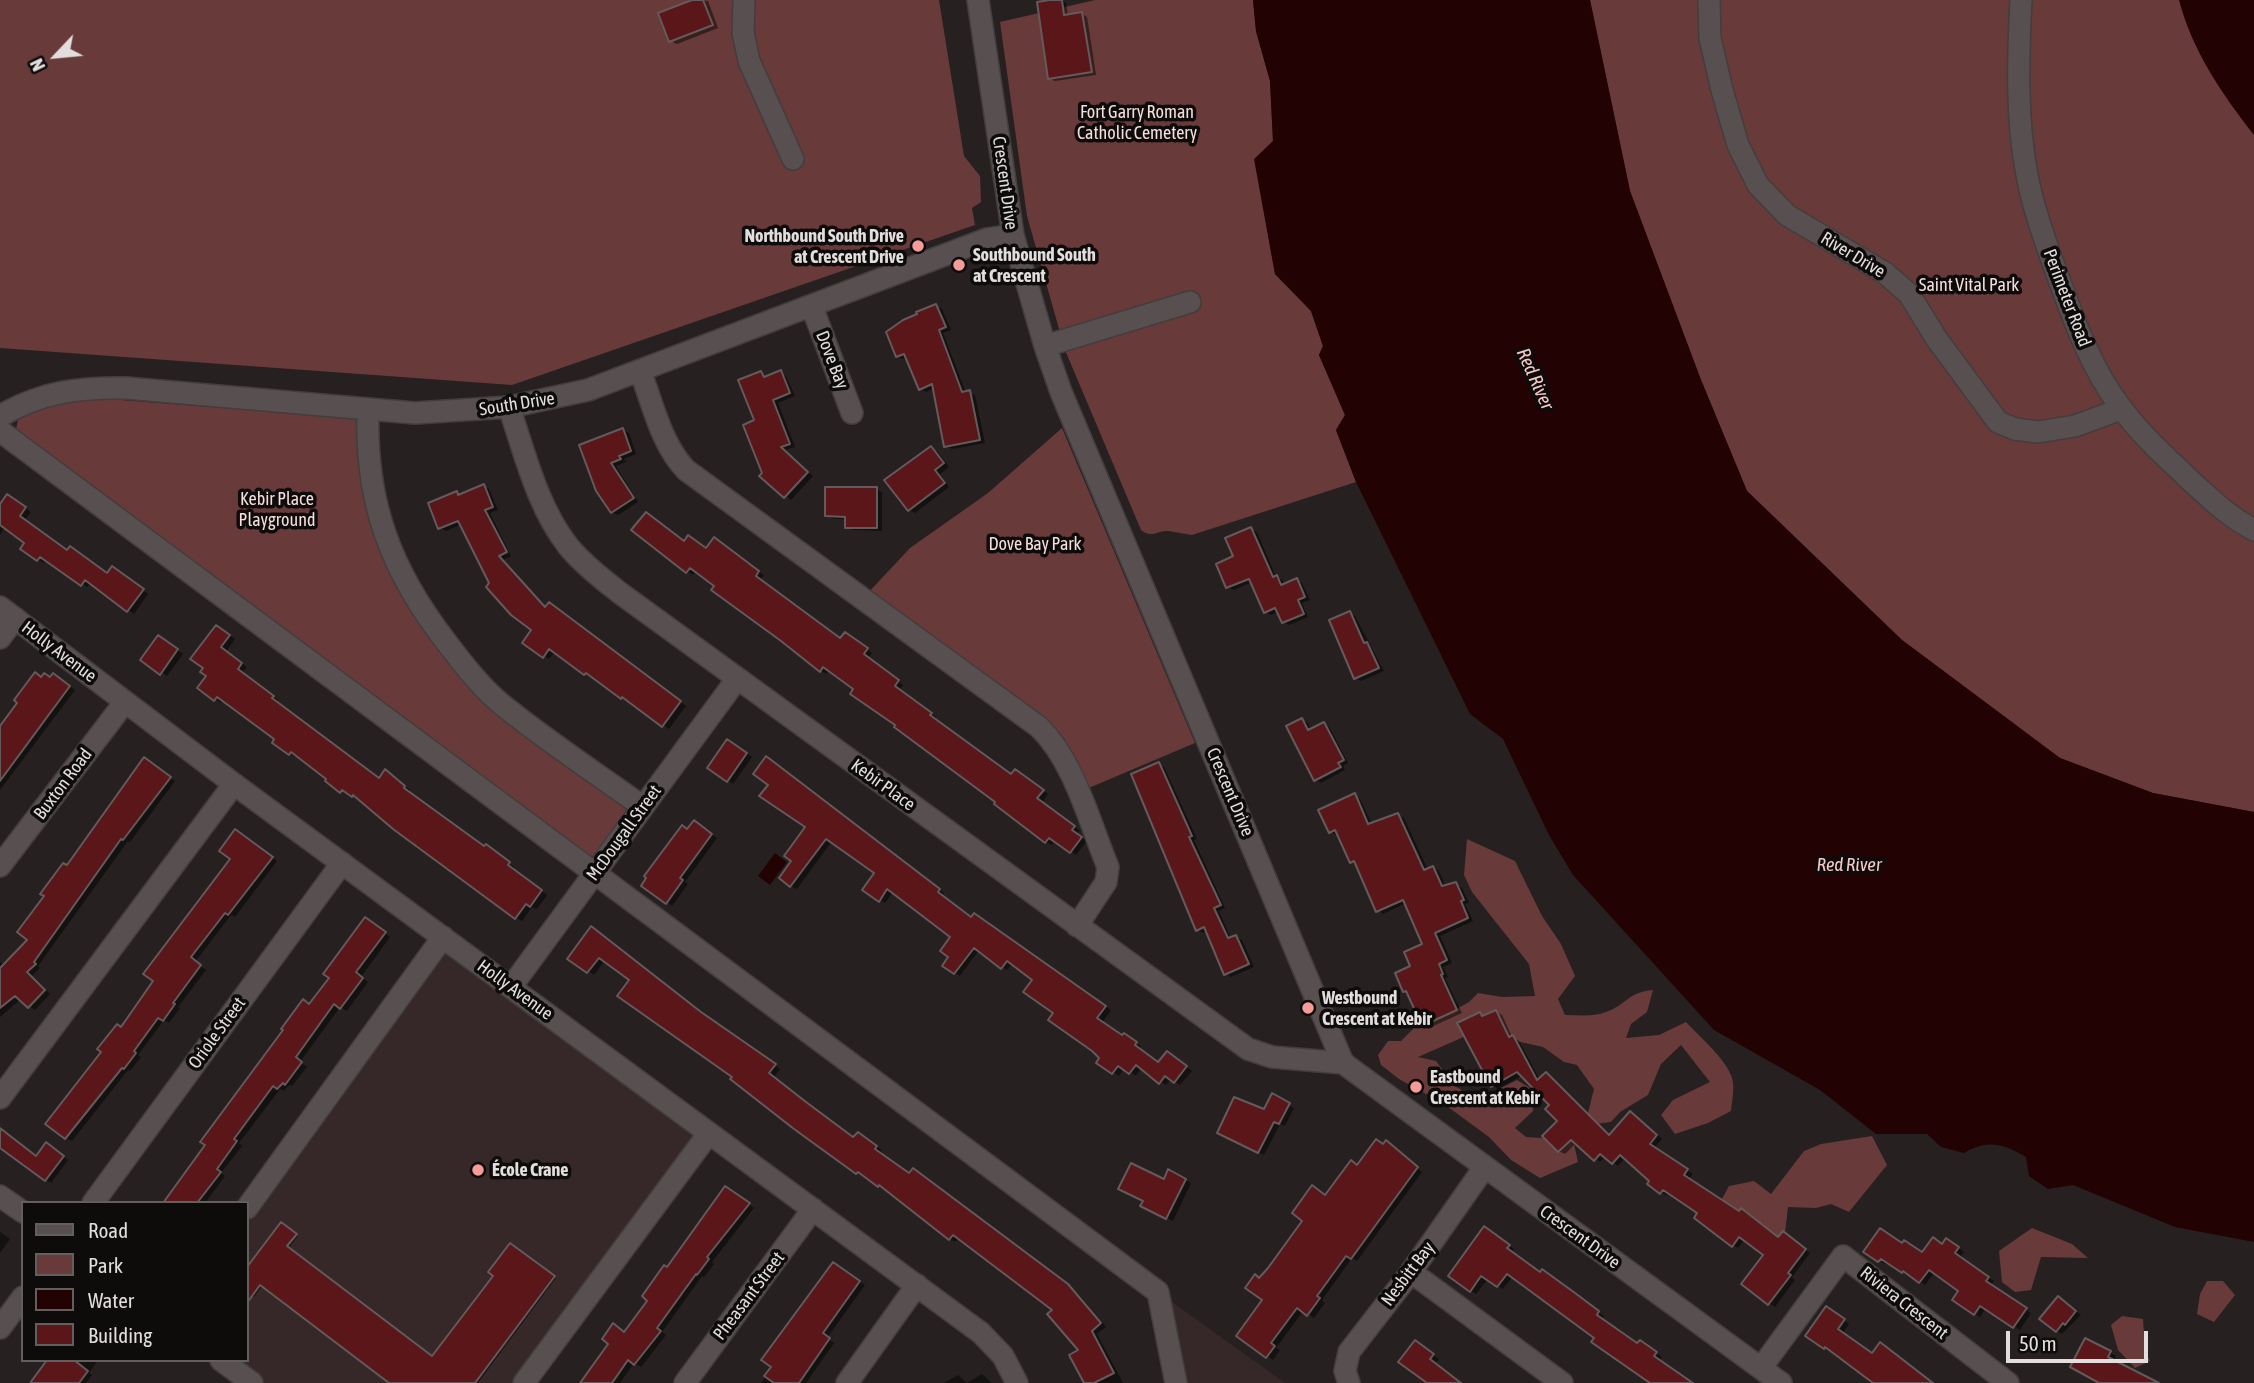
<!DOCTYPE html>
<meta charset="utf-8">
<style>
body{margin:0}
#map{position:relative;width:2254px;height:1383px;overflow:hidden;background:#272020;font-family:"Asap Condensed",sans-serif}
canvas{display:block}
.legend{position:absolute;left:21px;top:1201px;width:228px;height:161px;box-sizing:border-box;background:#0e0b0b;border:2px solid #635f5f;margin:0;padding:9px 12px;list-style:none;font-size:21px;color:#e3dede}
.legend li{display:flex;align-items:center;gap:14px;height:35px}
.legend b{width:35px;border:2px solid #635f5f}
.north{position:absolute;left:21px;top:21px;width:70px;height:70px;-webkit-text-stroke:5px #0e0b0b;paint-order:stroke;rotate:244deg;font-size:19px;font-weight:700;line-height:28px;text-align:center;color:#e3dede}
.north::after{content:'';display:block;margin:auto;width:24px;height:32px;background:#e3dede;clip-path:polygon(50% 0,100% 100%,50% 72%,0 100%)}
.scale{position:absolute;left:2006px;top:1331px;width:142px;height:32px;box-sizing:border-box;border:4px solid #e3dede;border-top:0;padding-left:9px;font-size:21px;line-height:24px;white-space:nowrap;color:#e3dede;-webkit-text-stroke:5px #0e0b0b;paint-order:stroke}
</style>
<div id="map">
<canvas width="2254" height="1383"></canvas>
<ul class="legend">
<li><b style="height:9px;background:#585050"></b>Road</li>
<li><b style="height:19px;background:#683a39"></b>Park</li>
<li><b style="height:19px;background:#220203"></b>Water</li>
<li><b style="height:19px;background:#5a1619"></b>Building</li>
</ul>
<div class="north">N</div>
<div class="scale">50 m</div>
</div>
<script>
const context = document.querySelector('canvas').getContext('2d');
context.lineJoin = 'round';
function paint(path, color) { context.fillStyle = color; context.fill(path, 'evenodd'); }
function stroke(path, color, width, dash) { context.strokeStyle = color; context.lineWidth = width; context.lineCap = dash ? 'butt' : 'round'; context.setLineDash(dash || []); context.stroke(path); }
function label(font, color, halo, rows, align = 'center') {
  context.font = font + ' "Asap Condensed",sans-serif'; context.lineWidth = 7; context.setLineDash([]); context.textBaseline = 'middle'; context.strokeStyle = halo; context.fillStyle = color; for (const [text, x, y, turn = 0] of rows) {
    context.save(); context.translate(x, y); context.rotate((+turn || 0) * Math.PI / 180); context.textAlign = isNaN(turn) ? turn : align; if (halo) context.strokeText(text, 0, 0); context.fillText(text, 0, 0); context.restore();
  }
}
paint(new Path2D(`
 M443,937L709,1133L524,1383H252L221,1360H247V1208Z
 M1158,1292L1285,1383H1176Z`), '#362828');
paint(new Path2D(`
 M0,0H939L964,156L980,176L981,202L972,208L975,225L512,385L0,348Z
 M1095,0H1253L1256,31L1270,81L1273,141L1255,160L1275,274L1311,311L1323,346L1319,355L1345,415L1336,430L1356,482L1192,535C1184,534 1176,532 1168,531C1157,530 1152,539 1141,530L1065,350L1027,216L1000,22Z
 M1590,0H2254V812L2153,793L2060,758L1902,640L1747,491L1701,380L1630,191Z
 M95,398L355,418L367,435L375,499L459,660L643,807L594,874L21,437L16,429L18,420C42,405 68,401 95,398Z
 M1062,428L1195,743L1084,790L1064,738L867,594L910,548L988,493Z
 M1467,839L1515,861L1542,916L1561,944L1575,976L1558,999L1565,1015C1579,1015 1593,1017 1606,1012C1626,1005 1628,992 1653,990L1647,1012L1631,1024L1626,1038L1659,1035L1686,1022C1699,1036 1727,1060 1732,1078C1735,1088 1732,1101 1731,1111L1708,1123L1675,1134L1661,1115L1673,1100L1710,1082L1681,1045L1661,1064L1648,1095L1620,1112L1611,1122L1585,1125L1594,1089L1577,1065L1564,1062L1543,1047L1489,1035H1468L1418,1057L1436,1061L1455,1086L1468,1094L1493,1092L1517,1080L1535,1091L1533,1111L1515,1128L1526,1137L1573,1140L1578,1162L1540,1178L1511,1160L1489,1137L1444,1104L1399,1079L1381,1065L1378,1055L1388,1041H1401L1418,1024L1442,1017L1469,1002L1478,993L1502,997L1535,996L1529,964L1472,892L1464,875Z
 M1872,1136L1887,1165L1849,1212L1831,1204L1816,1208L1788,1207L1785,1233L1762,1247L1738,1224L1722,1199L1729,1186L1754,1181L1771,1194L1804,1151L1821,1144Z
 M2032,1228L2072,1244L2088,1258L2041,1257L2031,1290L2015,1292L2002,1282L1999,1251Z
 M2207,1281H2223L2235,1295L2214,1322L2197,1314L2200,1294Z
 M2122,1316L2143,1319L2145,1351L2150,1361L2135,1368L2118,1350L2111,1325Z`), '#683a39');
paint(new Path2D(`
 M1253,0H1590L1630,191L1701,380L1747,491L1902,640L2060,758L2153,793L2254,812V1242L2175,1227L2073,1185L2048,1189L2029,1176L2026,1157C2004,1144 1988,1139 1964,1153L1941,1147L1927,1134H1876L1820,1090L1714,1030L1573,875L1549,835L1503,739L1470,714L1356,482L1336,430L1345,415L1319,355L1323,346L1311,311L1275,274L1254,159L1273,141L1270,81L1256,31Z
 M2179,0H2254V135C2222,94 2192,50 2179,0Z
 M775,853L787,862L770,885L758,876Z`), '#220203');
paint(new Path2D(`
 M697,0L708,1L718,28L677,44L671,41Z
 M1061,0L1066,3L1068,16L1082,14L1087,17L1096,75L1055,81L1050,78Z
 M936,306L942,309L951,330L943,333L966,393L975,395L985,443L952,449L946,446L935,388L926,392L920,388L908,357L903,359L897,356Z
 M781,372L786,376L795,396L778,403L795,447L785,450L813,476L791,500L762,476L764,473L756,421L761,373L767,376Z
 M623,430L629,433L636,454L624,459L626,462L616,466L638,502L618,515L612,512L598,490Z
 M931,448L937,451L949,467L940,474L949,487L915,513L909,510Z
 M483,486L489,489L498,510L490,513L511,556L503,560L547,608H555L686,706L669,729L555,652L549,659L544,656L534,629L492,584L462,524L446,531L440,528L456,493L461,495Z
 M876,489L882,492V531L853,530L847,527V519H833L827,515Z
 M13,499L31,512L25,520L68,552L108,575L119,572L148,594L134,614L91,582L87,587L47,559L44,563L38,560L22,548L27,543L5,527L0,535V501L3,503Z
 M1251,529L1257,532L1276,577L1282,580L1285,585L1297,580L1302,583L1310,600L1302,603L1308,617L1289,625L1283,622L1279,612L1271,615L1265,612L1252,582L1234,590L1228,587L1236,557Z
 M634,530L707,549L720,543L764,575L760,580L841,640L851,637L872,653L868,658L903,685L899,690L936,717L935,719L1012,776L1021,775L1048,794L1042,803L1080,831L1077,834L1087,841L1076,855L1055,840L1052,845L1046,842L830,669L826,674L821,671L717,586L696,571L693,575L687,571Z
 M1349,613L1355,616L1384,671L1361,681L1355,678Z
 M222,630L235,639L226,652L247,667L242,673L278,700L277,703L379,779L391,775L410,790L409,792L514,867L513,869L547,895L537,909L532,907L522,921L516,918L358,799L348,792L347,794L341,791L329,779L298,755L295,757L290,754L274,742L277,739L224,699L221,703L199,688L208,676Z
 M164,640L183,654L167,676L143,660Z
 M42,678L59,679L75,690L0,790V729Z
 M1302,720L1308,723L1311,731L1324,724L1330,728L1348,763L1343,766L1345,770L1321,783L1315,779Z
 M733,744L752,757L733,784L727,780Z
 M772,762L944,893L942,896L972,919H980L1111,1010L1102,1023L1141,1046L1139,1050L1159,1064L1172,1056L1192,1071L1180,1085L1171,1079L1166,1085L1141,1068L1136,1076L1124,1068L1119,1076L1099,1062L1102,1058L1055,1013L1034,979L1013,963L1007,970L979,950L960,976L955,973L944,965L951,957L953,937L893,892L885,903L880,900L876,873L832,841L797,889L791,886L781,878L794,861L807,827L770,784Z
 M150,763L175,781L130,842L128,841L38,966L40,968L32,976L50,994L35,1010L21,999L0,1017V962L5,965L30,939L68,867Z
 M1159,764L1164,767L1197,839L1194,840L1225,908L1219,911L1231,939L1236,937L1242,940L1254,967L1231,977L1226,973L1207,931L1203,933L1198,930Z
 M1354,795L1360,799L1372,824L1398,815L1404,818L1428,870L1433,868L1439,871L1446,887L1456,884L1462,888L1469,903L1465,904L1473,921L1440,936L1452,963L1443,967L1448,977L1445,978L1462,1013L1429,1028L1423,1025L1409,993L1405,991L1412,967L1425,945L1406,903L1383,914L1378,910L1357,865L1352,861L1339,834L1336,835L1331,832Z
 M700,826L717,838L685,882L688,884L672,906L667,902L688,831Z
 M241,834L277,861L235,917L231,915L195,962L206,970L178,1007L180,1008L169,1023L164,1020L138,1055L141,1057L130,1071L128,1070L72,1141L66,1138L122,1029L156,981L232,859Z
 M371,922L390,937L361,977L368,982L347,1011L340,1007L300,1062L307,1067L292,1086L289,1085L284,1091L280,1089L239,1143L242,1146L221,1173L225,1176L205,1203H165Z
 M592,929L707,1018L780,1069L774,1077L854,1139L864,1137L882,1150L880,1153L910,1175L919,1174L1074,1289L1106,1327L1097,1334L1123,1383H1086L1080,1351L1055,1310L959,1238L955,1242L950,1239L885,1188L864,1174L863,1176L857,1173L734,1077L631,980L605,960L594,975L570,958Z
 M1496,1012L1502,1015L1512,1037L1519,1041L1540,1080L1547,1074L1552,1077L1610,1136L1636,1117L1662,1139L1654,1148L1693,1174L1689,1179L1779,1239L1789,1237L1810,1253L1792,1277L1795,1280L1775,1307L1769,1303L1766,1254L1745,1239L1738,1248L1733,1245L1700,1213L1669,1192L1667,1196L1650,1184L1652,1181L1625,1158L1618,1166L1605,1157L1600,1162L1576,1143L1565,1154L1559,1151L1545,1136L1560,1121L1552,1105L1523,1075L1498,1089L1492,1085L1480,1014L1485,1017Z
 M1272,1096L1294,1108L1285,1126L1280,1124L1264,1155L1225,1135L1265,1111Z
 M0,1138L37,1157L52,1148L68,1160L51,1183L0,1145Z
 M1384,1146H1392L1422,1172L1357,1261L1352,1258L1322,1300L1325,1303L1314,1318L1303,1311L1276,1348L1280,1350L1273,1360L1238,1335L1264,1300L1260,1279L1326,1197L1357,1166Z
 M1169,1172L1191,1183L1173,1221L1143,1205L1164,1181Z
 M731,1191L754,1208L712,1262L714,1264L704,1277L702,1276L662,1332L666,1335L641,1367L634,1363L620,1383H582L625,1333L650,1300L667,1269Z
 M281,1224L298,1236L288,1249L433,1358L495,1275L511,1245L556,1278L478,1383H392L263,1285L254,1297L247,1293V1269Z
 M0,1232L10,1239L0,1253Z
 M1491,1232L1514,1249L1512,1253L1540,1274L1548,1275L1604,1316L1601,1319L1638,1345H1646L1662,1357L1659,1360L1693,1383H1653L1513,1276L1503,1289L1488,1279L1476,1294L1471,1291Z
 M1952,1243L1964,1252L1960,1257L1994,1281L1991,1285L2031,1313L2020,1330L1986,1308L1980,1317L1974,1313L1961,1291L1935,1272L1925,1285L1909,1274L1887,1261L1885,1264L1866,1252L1903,1245L1922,1254Z
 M839,1267L865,1285L827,1338L834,1343L806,1383H761Z
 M2064,1302L2081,1315L2062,1334L2057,1331Z
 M1833,1312L1849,1324L1843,1333L1872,1354L1932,1383H1875L1808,1336Z
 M2086,1340L2116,1356L2113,1361L2159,1383H2102Z
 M1421,1346L1439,1359L1435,1364L1460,1383H1430Z
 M49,1360H98L89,1373L92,1375L86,1383H28L30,1380L33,1382Z
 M982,1374L992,1383H967Z
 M958,1375L967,1383H944Z`), '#0007');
const building = new Path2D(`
 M692,0H703L713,25L669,42L658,13Z
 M1049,0H1062L1064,15L1082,12L1092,72L1048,79L1037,2Z
 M936,304L946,327L939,330L962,392L970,390L980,440L944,447L932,384L919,390L904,354L896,357L886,332L903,320L917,314L916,312Z
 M781,370L790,393L773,400L790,444L781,447L808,472L784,498L759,476L762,473L743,425L754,420L738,380L761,371L764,377Z
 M623,428L631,451L619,456L621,459L611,463L634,498L611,513L596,491L579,445Z
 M931,446L944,463L935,470L945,483L908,511L884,480Z
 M484,484L493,507L485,510L507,552L499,556L545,607L549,602L681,701L662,727L622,697L621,699L586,673L584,675L549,649L543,658L522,643L531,630L511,615L486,587L489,583L458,521L438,529L428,503L457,491L458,495Z
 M825,487H877V528H845V517L825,516Z
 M7,494L26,507L20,516L67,550L70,546L107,573L112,566L144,589L127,612L85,580L81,586L40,557L37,561L20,549L24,543L0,525V504Z
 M646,512L684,541L688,535L706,548L714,537L759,571L756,576L840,638L845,632L868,648L864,654L899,680L895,686L932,713L930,715L1011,774L1015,769L1044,790L1037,798L1075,826L1072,830L1082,837L1070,853L1049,838L1045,843L994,804L995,802L894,727L895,725L850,694L853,689L823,667L820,672L781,641L711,590L714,586L690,568L686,573L631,530Z
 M1251,527L1273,577L1277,575L1281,585L1297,578L1305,597L1298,600L1304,614L1282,623L1275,608L1264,613L1249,579L1226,588L1216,564L1233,556L1225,538Z
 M1350,611L1364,643L1367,642L1379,668L1354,679L1329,620Z
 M216,625L230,635L221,647L242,663L238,669L274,696L272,698L379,778L385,769L405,786L404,788L484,846L486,844L510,862L508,865L542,890L530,907L526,904L515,919L393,829L353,795L352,797L342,790L340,793L325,781L326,779L291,752L289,755L272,743L274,739L217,697L214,701L197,688L206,676L200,672L203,668L190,659Z
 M158,635L178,649L160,675L140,660Z
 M35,672L41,677L44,673L50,677L53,673L70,686L0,781V726L17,703L14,700Z
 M1302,718L1308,730L1324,722L1344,760L1338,763L1341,767L1314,781L1286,726Z
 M727,739L747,753L727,782L707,768Z
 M766,756L940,889L938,892L971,917L974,913L1106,1006L1097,1018L1122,1035L1124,1033L1137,1042L1135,1045L1158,1062L1167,1051L1187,1066L1174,1083L1165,1076L1159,1084L1136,1065L1129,1074L1118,1066L1112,1074L1096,1063L1099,1058L1092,1051L1048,1020L1053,1013L1023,992L1032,980L1007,961L1001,969L974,948L954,974L942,966L948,957L940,951L950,937L887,889L879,902L862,890L874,873L826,839L790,887L779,878L791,861L784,856L805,827L759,796L768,785L753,774Z
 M144,757L171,777L123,840L121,839L34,962L36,964L27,972L45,990L28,1008L15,996L0,1008V968L27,940L17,932L44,896L40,894L63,863L67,865Z
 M1159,762L1192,836L1189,837L1221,905L1214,908L1228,938L1236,935L1249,964L1224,975L1204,927L1196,931L1131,774Z
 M1355,793L1368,824L1398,813L1424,870L1433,866L1442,886L1456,882L1464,900L1461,901L1468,918L1435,933L1447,960L1439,964L1443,974L1441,975L1457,1010L1422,1026L1406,991L1403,992L1395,973L1410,966L1404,952L1422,944L1403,900L1376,912L1354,861L1350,863L1335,830L1329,833L1318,810Z
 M694,820L712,834L680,878L683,880L666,904L641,886L646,878L644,876L682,825L687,829Z
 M235,829L273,857L228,915L225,913L191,957L201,965L173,1003L175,1004L163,1021L158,1018L134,1051L136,1053L124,1069L122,1068L65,1139L45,1124L101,1052L97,1049L117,1024L121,1027L153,981L143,974L230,859L219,851Z
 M365,917L386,932L356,972L363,978L340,1009L334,1004L296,1057L302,1062L285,1085L283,1083L277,1089L273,1086L234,1139L237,1141L217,1169L221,1172L197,1203H163L205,1145L200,1142L283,1030L281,1029L303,999L309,1004L329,978L323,974Z
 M591,926L701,1012L776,1064L769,1073L806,1102L853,1137L858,1132L877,1146L875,1149L909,1173L913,1168L1068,1284L1101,1323L1092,1331L1114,1373L1094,1383H1084L1069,1355L1078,1350L1047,1314L1052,1310L953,1235L949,1240L879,1185L878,1187L858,1172L856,1174L794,1129L730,1079L732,1077L617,996L629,980L599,958L587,973L567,959Z
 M1496,1010L1509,1037L1513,1035L1537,1080L1546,1072L1609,1135L1630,1111L1657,1135L1650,1144L1688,1169L1684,1175L1739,1211L1741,1208L1778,1237L1783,1231L1806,1249L1788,1273L1791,1275L1768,1305L1741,1284L1763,1255L1739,1237L1732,1247L1694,1218L1697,1213L1663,1190L1660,1194L1647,1184L1649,1181L1620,1155L1612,1164L1600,1154L1594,1161L1571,1140L1558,1152L1542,1136L1557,1121L1545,1109L1549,1105L1517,1072L1491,1087L1457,1023L1480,1012L1482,1016Z
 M1272,1093L1290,1103L1279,1124L1274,1122L1258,1153L1217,1133L1234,1097L1264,1109Z
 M0,1128L36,1156L46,1142L64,1156L45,1181L0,1148Z
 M1376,1139L1383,1144L1386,1140L1418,1167L1351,1259L1346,1256L1317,1296L1320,1298L1307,1316L1297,1308L1271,1343L1275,1346L1266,1358L1236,1336L1262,1300L1245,1288L1255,1274L1259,1278L1268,1268L1302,1221L1292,1213L1312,1185L1325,1195L1351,1160L1357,1165Z
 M1131,1163L1164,1179L1168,1169L1186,1179L1166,1219L1140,1206L1143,1201L1118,1189Z
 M725,1186L750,1203L707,1257L709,1259L697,1275L696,1274L657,1328L661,1331L634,1365L628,1360L612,1383H580L608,1344L602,1339L613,1323L624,1332L647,1301L642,1296L664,1265L667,1267Z
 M281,1222L297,1234L287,1246L432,1356L493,1276L488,1272L510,1243L555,1276L475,1383H389L260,1285L247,1303V1267Z
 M1484,1226L1510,1245L1507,1248L1540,1272L1542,1269L1575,1293L1599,1311L1597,1315L1637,1343L1640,1340L1657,1352L1654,1356L1693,1383H1650L1591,1342L1594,1338L1507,1274L1497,1287L1481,1276L1470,1292L1448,1276Z
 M1880,1228L1902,1243L1904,1240L1922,1252L1933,1237L1942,1244L1946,1238L1959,1247L1955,1253L1989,1277L1986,1281L2027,1308L2013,1328L1980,1306L1974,1315L1952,1300L1958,1291L1929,1270L1919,1283L1903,1271L1902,1273L1881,1259L1878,1262L1863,1252Z
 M833,1262L860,1281L823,1333L830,1338L799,1383H774L764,1376L771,1367L761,1360Z
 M2058,1296L2076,1311L2065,1325L2063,1323L2056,1332L2039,1319Z
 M1826,1306L1845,1319L1838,1329L1872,1353L1880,1342L1933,1383H1873L1825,1347L1824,1349L1805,1336Z
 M2085,1338L2111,1351L2108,1357L2159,1383H2099L2070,1367Z
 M1415,1340L1434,1354L1430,1359L1461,1383H1427L1398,1362Z
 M47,1360H74L88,1371L79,1383H30Z`);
paint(building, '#5a1619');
stroke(building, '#635b5b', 2);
const minor = new Path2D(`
 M744,0L743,32L749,61L793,159
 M978,0L1013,235L1045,346L1061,392L1343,1063L1781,1383
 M1709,0L1710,38L1722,90L1738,145L1758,185L1787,215L1885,273L1909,294L1936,338L1998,422L2015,429L2038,432L2075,426L2121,409
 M2021,0C2018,57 2016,118 2027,175C2033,208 2044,239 2056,271C2073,318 2091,369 2122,409C2142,436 2168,459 2192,482C2213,501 2228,516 2254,530
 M812,307L852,413
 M1045,346L1190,302
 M640,371C653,404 661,444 686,470L1039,727C1074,761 1089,821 1108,867L1106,882L1077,926
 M509,407C525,454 537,506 568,546C583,564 601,578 620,593L1248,1049L1272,1057L1343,1063
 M368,411C365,503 391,571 447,643C463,664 480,686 500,703C545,740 596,773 643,807
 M0,416C42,392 78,387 126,388L415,413L509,407L588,390L987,239L1013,235
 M0,431L1158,1292L1176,1383
 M0,607L234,784L981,1333L1003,1356L1017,1383
 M0,638L15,618
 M0,866L125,702
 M511,987L737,679
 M0,1098L234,784
 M0,1196L23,1212
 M93,1203L342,863
 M247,1208L443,937
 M1411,1272L1562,1383
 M0,1328L23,1297
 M221,1360L252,1383
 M1761,1368L1843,1256L2008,1383
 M524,1383L709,1133
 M685,1383L813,1209
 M847,1383L917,1285
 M1349,1383L1345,1371L1349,1352L1411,1272L1484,1168`);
stroke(minor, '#433d3d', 24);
stroke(minor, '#585050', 21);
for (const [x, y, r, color] of [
 [918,246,7,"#f59b98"],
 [959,265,7,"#f59b98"],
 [1308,1008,7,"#f59b98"],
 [1416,1087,7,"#f59b98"],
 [478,1170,7,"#f59b98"]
]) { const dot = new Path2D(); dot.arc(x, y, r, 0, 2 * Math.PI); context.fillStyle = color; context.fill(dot); stroke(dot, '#0e0b0b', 2.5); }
label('18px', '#f5dedc', '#0e0b0b', [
 ["Fort Garry Roman",1137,112],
 ["Catholic Cemetery",1137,133],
 ["Saint Vital Park",1969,285],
 ["Kebir Place",277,499],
 ["Playground",277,520],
 ["Dove Bay Park",1035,544]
]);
label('18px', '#e3dede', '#0e0b0b', [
 ["Crescent Drive",1005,183,82],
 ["River Drive",1853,255,31],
 ["Perimeter Road",2067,298,69],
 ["Dove Bay",832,360,69],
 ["South Drive",517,404,-9],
 ["Holly Avenue",59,652,37],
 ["Buxton Road",63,784,-53],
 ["Kebir Place",883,785,36],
 ["Crescent Drive",1230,792,67],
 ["McDougall Street",624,833,-54],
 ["Holly Avenue",515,990,36],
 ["Oriole Street",217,1033,-54],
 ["Crescent Drive",1580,1237,36],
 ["Nesbitt Bay",1408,1274,-53],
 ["Pheasant Street",749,1296,-53],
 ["Riviera Crescent",1904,1303,38]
]);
label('bold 18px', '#e3dede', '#0e0b0b', [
 ["Northbound South Drive",904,236,"right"],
 ["at Crescent Drive",904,257,"right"],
 ["Southbound South",973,255],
 ["at Crescent",973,276],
 ["Westbound",1322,998],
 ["Crescent at Kebir",1322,1019],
 ["Eastbound",1430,1077],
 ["Crescent at Kebir",1430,1098],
 ["École Crane",492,1170]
], 'left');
label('italic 19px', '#f6c9c6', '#0e0b0b', [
 ["Red River",1535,379,66],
 ["Red River",1849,865]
]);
</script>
